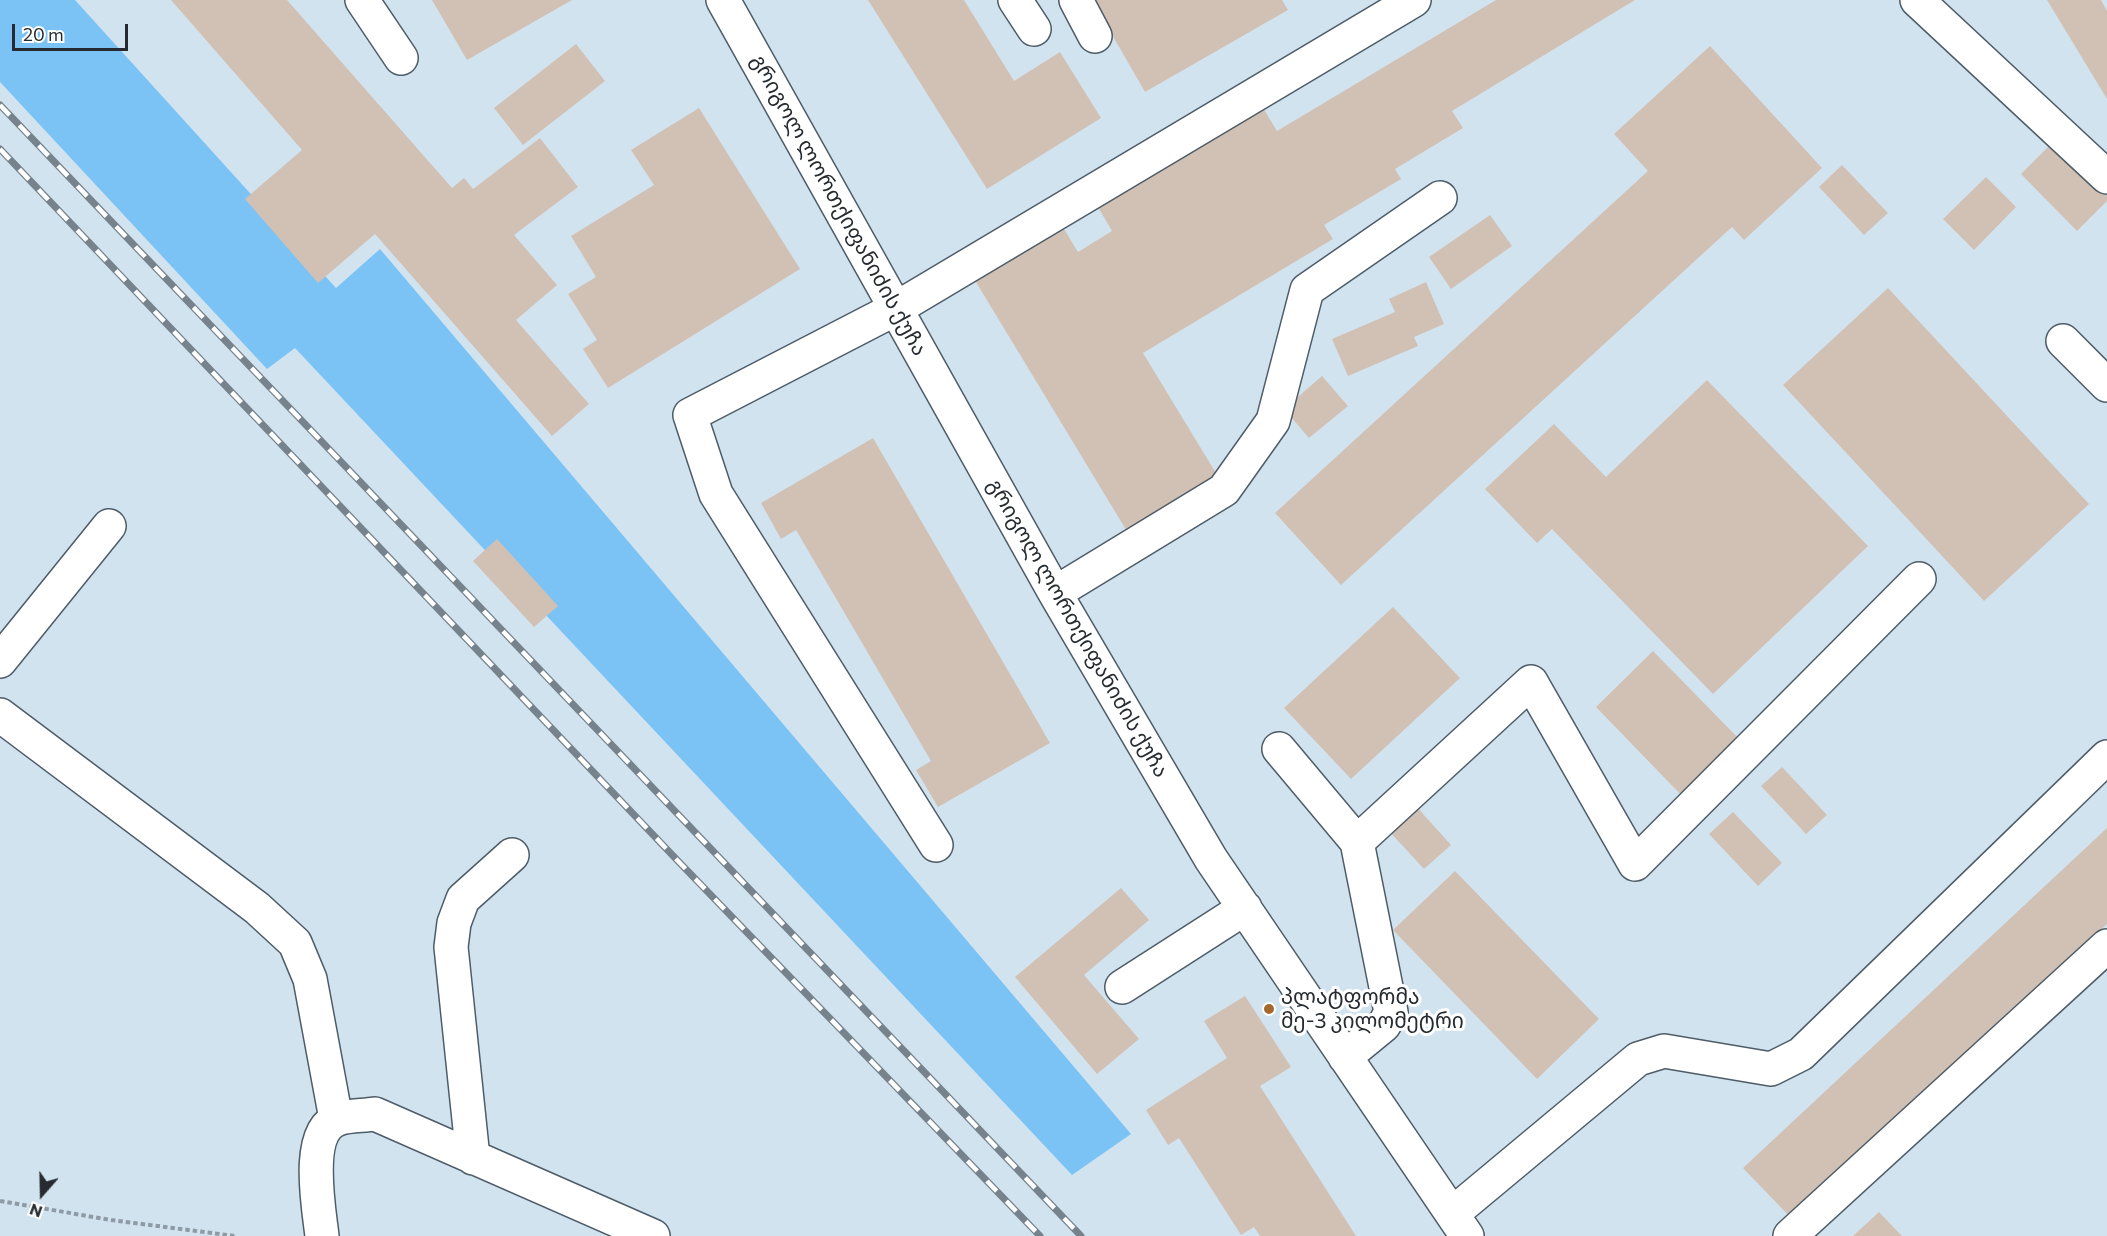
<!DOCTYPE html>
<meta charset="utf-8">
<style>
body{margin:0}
#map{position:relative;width:2107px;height:1236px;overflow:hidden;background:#d2e3f0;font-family:Commissioner,sans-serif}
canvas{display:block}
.north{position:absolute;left:12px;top:1164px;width:60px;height:60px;-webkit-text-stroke:4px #fff;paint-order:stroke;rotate:200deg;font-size:16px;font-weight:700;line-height:24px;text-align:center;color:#252b30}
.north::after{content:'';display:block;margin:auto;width:21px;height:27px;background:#252b30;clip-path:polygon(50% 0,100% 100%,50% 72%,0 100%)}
.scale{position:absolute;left:12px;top:24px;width:116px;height:27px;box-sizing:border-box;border:3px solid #252b30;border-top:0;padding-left:8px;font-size:18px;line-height:21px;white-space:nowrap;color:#252b30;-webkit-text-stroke:4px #fff;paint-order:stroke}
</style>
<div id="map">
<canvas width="2107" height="1236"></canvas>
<div class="north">N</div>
<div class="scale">20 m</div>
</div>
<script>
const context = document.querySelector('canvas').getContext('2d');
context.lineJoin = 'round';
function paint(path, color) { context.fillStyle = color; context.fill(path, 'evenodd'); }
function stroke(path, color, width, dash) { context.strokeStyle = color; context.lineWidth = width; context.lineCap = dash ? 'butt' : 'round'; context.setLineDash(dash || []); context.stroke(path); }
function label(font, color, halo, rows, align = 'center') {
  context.font = font + ' Commissioner,"Noto Sans Georgian",sans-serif'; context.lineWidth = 6; context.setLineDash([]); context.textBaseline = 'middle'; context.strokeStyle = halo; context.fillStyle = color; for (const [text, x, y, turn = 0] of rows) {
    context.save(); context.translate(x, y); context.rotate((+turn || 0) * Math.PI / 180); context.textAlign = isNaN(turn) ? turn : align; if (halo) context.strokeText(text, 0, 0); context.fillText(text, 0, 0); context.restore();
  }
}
paint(new Path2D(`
 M0,0H75L336,288L380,249L1131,1134L1072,1175L295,348L267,369L0,82Z`), '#7cc3f5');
paint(new Path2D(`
 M171,0H287L452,188L464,178L473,189L540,138L578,187L514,235L557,285L516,320L589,404L552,436L375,234L318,283L245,199L302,150Z
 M432,0H572L467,60Z
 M868,0H964L1014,81L1060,52L1101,118L987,189Z
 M1092,0H1282L1288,10L1145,92Z
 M1496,0H1635L1452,111L1463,128L1395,169L1401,179L1324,225L1333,239L1143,353L1219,478L1128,533L962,259L1050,206L1078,252L1112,231L1092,197L1257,98L1277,131Z
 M2047,0H2101L2107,11V99Z
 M576,44L605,81L523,145L494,108Z
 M1710,46L1822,168L1744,240L1732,227L1341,585L1275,513L1648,171L1614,134Z
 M699,108L800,269L608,388L583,349L597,340L568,294L596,277L571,236L654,185L631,150Z
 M2053,142L2107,196V201L2077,231L2021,174Z
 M1842,165L1888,213L1864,235L1819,187Z
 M1986,177L2016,207L1974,250L1943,219Z
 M1490,215L1512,246L1451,289L1429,257Z
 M1426,282L1444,324L1414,337L1418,346L1348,376L1332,339L1395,312L1389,299Z
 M1888,288L2089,504L1984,601L1783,385Z
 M1322,376L1348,406L1309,438L1284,409Z
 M1707,380L1868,546L1713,694L1552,529L1537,543L1485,489L1554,424L1606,477Z
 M873,438L1050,743L938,807L916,770L931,761L796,530L781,539L761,503Z
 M497,539L558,606L534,627L473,561Z
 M1393,607L1460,678L1351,779L1284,708Z
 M1653,651L1744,744L1686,800L1596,707Z
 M1782,767L1827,815L1806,834L1761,786Z
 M1415,805L1451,845L1424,869L1388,830Z
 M1733,812L1782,863L1758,886L1709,834Z
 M2107,828V924L1792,1219L1743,1168Z
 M1455,871L1599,1019L1537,1079L1393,930Z
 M1121,888L1149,920L1084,975L1139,1039L1097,1074L1015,977Z
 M1245,996L1291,1067L1260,1086L1356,1236H1260L1254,1227L1241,1235L1179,1138L1168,1145L1146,1110L1227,1058L1204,1021Z
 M1879,1212L1902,1236H1853Z`), '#d1c1b4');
const minor = new Path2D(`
 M362,0L401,58
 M723,0L1055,593L1211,859L1467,1236
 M1015,0L1034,29
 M1076,0L1095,36
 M1917,0L2107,177
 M2063,341L2107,385
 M1055,593L1224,490L1273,421L1307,290L1440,198
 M0,661L109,526
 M0,715L257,908L295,943L310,979L336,1119
 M1279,749L1357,842
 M936,845L716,494L690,415L897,308L1414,0
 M1122,987L1245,908
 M1345,1057L1384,1025L1391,1012L1357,842L1531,682L1635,864L1919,579
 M473,1158L451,947L454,923L463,899L512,855
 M1452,1214L1638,1059L1664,1051L1771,1069L1801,1054L2107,757
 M322,1236C319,1209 304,1131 338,1119C349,1115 363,1116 375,1114L653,1236
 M1790,1236L2107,946`);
stroke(minor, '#4d5c67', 36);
stroke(new Path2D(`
 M0,1201L111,1220L235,1236`), '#8e9ba5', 4, [4.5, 3]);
stroke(minor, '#fff', 33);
const rail = new Path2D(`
 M0,105L1081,1236
 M0,149L678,861L1040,1236`);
stroke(rail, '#77838c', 7);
stroke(rail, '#fff', 4.5, [14]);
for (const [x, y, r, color] of [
 [1269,1009,6,"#a5682c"]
]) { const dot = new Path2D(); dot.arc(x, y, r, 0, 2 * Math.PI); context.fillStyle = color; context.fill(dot); stroke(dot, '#fff', 2); }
label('21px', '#252b30', '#fff', [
 ["გრიგოლ ლორთქიფანიძის ქუჩა",839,205,61],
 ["გრიგოლ ლორთქიფანიძის ქუჩა",1078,628,60]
]);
label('21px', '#252b30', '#fff', [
 ["პლატფორმა",1281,997],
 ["მე-3 კილომეტრი",1281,1021]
], 'left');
</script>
